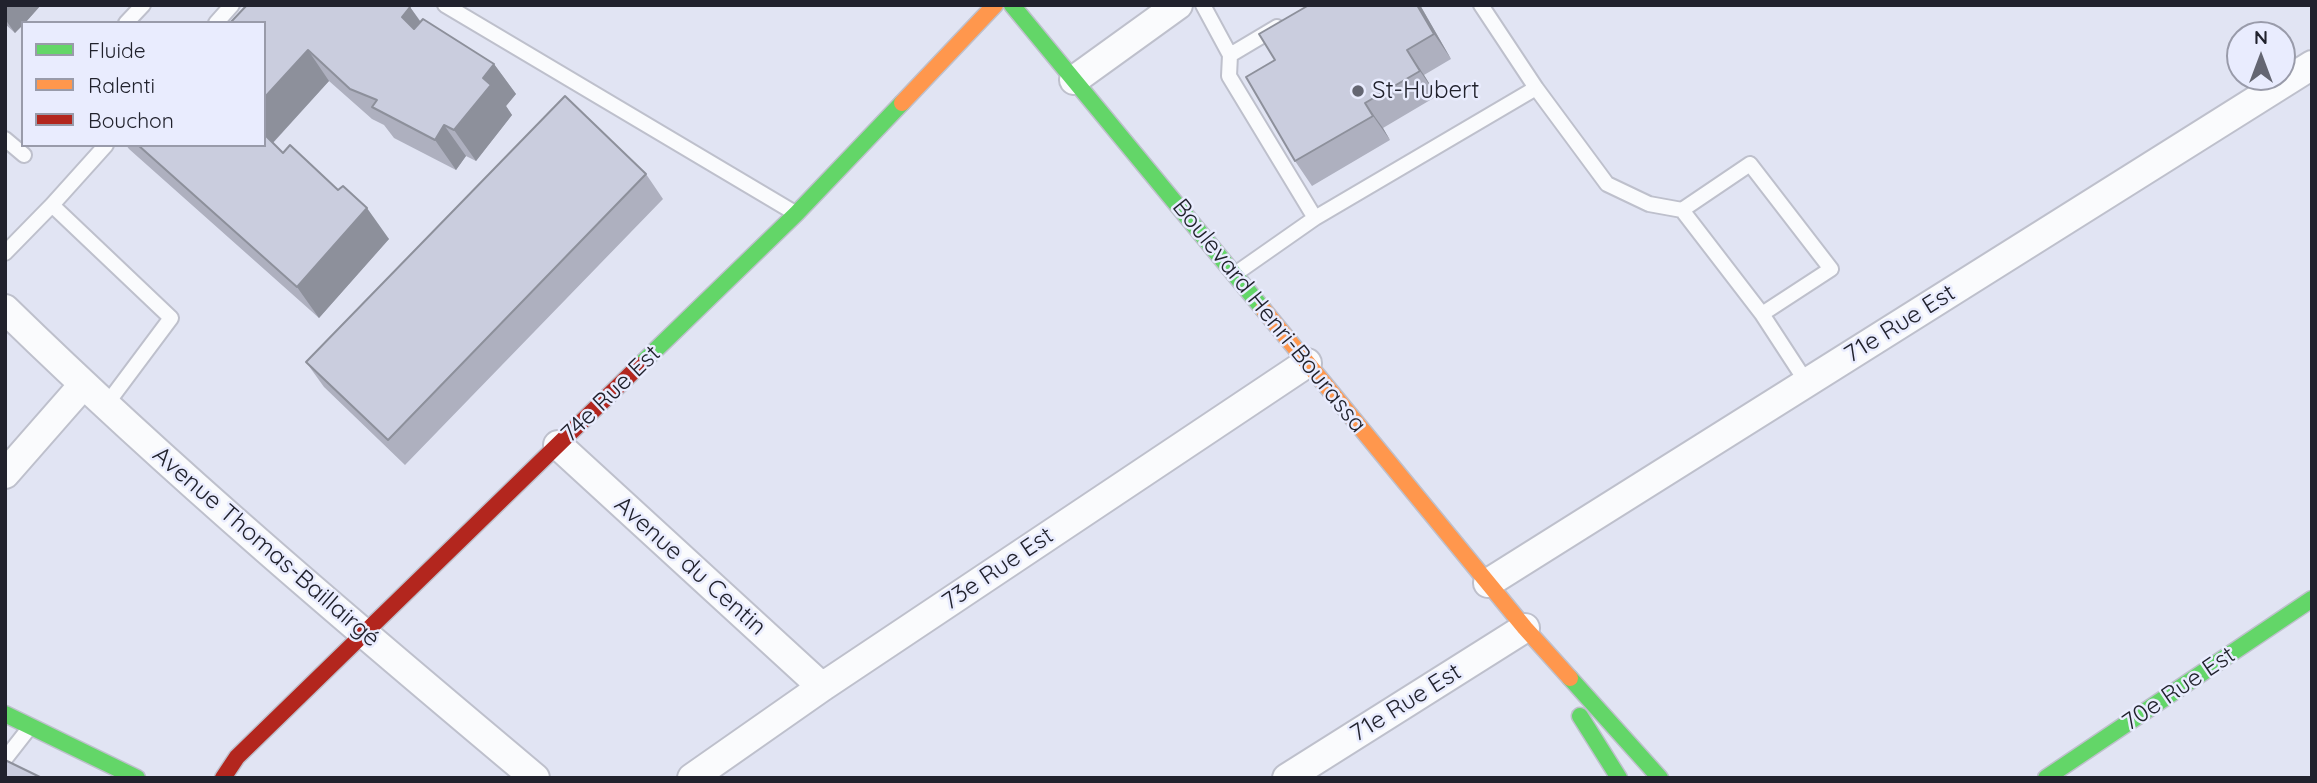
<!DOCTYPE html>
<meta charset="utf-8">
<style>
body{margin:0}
#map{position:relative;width:2317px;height:783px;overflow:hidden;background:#e1e4f3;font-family:Quicksand,sans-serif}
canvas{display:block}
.frame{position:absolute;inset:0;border:7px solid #21222d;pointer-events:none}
.legend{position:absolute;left:21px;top:21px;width:245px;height:126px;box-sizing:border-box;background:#e9ecfe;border:2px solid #999baa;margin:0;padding:9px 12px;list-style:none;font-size:21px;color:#21222d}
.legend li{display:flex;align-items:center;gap:14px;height:35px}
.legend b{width:35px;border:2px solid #999baa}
.north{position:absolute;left:2226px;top:21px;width:70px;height:70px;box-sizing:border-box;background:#e9ecfe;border:2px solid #999baa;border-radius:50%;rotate:0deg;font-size:19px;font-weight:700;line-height:28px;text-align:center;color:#21222d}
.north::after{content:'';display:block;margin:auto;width:24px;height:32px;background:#646672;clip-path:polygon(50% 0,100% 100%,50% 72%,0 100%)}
</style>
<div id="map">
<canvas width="2317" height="783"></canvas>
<div class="frame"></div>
<ul class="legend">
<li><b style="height:9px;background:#63d668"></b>Fluide</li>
<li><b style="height:9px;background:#ff974d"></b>Ralenti</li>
<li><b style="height:9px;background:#b3261e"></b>Bouchon</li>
</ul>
<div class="north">N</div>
</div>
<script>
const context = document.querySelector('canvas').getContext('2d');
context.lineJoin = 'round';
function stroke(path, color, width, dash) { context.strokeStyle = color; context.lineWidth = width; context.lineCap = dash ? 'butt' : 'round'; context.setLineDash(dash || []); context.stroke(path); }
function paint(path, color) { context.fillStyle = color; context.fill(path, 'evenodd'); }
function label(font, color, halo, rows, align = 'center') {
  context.font = font + ' Quicksand,sans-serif'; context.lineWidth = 5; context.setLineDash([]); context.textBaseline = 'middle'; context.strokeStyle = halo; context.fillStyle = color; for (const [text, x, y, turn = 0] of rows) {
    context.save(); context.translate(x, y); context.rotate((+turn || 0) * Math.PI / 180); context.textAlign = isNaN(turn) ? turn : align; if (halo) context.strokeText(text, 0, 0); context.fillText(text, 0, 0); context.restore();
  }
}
const lane = new Path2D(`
 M445,5L795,213
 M1203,5L1230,55L1229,76L1315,218L1235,274
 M126,23L143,5
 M216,23L232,5
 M1230,55L1277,27
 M1536,88L1607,184L1649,204L1682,210L1762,314L1831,269L1750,164L1682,210
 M5,139L24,155
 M52,205L106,145
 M1315,218L1536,88L1481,5
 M5,253L52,205L171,318L106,405
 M1762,314L1807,383
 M5,759L30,727`);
const street = new Path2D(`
 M1074,80L1178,5
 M5,309C174,474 354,626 535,778
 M558,445L822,687
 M5,474L83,385
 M1488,583L2312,65
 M692,778L822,687L1307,363
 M1287,778L1525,628`);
const fast = new Path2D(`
 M1012,5L1263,309
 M640,365L796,214L902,103
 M1570,678L1660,778
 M5,714L137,778
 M1580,716L1619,778
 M2046,778L2312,599`);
const slow = new Path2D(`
 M902,103L995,5
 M1263,309L1525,628L1570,678`);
const jam = new Path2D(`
 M223,778L237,757L640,365`);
stroke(lane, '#bec0cc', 18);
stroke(street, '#bec0cc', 32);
stroke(fast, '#bec0cc', 19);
stroke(slow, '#bec0cc', 19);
stroke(jam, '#bec0cc', 19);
stroke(lane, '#fafbfd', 14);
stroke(street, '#fafbfd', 28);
stroke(fast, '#63d668', 16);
stroke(slow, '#ff974d', 16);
stroke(jam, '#b3261e', 16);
paint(new Path2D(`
 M5,5H41L25,23H23L15,33L5,24Z
 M1420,5L1451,59L1424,75L1437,96L1383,128L1390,140L1312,186L1295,161L1275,60Z
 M410,7L421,22L494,64L516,94L506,106L512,115L476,161L466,156L456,170L394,138L384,125L372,119L329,81L273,143L283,153L389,239L319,318L129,149L126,145H264V23Z
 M646,174L663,199L405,465L324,387L306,362Z`), '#aeb0bf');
paint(new Path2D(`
 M5,5H41L25,23H23V25L15,33L5,19Z
 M1417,5H1420L1451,59L1434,34Z
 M410,7L431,37L423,48L402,17Z
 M308,50L329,81L268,148L264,143V98Z
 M1407,50L1424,75L1437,96L1420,71Z
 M494,64L516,94L506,106L512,115L476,161L454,130L483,78Z
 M1365,103L1383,128L1390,140L1373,116Z
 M444,125L466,156L456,170L435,140Z
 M367,208L389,239L319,318L297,287Z`), '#8d909b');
const building = new Path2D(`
 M247,5H408L410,7L402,17L414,29L423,19L494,64L483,78L491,85L454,130L444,125L435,140L372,107L377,100L350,89L308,50L264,98V23H230Z
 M1309,5H1417L1434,34L1407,50L1420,71L1365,103L1373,116L1295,161L1246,77L1275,60L1259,34Z
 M565,96L646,174L388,440L306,362Z
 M264,134L283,153L290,145L338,190L343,186L367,208L297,287L138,145H264Z
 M5,760L42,778H5Z`);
paint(building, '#cacdde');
stroke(building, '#8d909b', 2);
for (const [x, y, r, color] of [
 [1358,91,7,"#646672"]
]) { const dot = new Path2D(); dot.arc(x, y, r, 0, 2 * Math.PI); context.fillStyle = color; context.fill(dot); stroke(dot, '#e9ecfe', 2.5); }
label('24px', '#21222d', '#e9ecfe', [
 ["St-Hubert",1372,91]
], 'left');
label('24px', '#21222d', '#e9ecfe', [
 ["Boulevard Henri-Bourassa",1269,316,51],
 ["71e Rue Est",1900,324,-32],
 ["74e Rue Est",611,394,-44],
 ["Avenue Thomas-Baillairgé",266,547,41],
 ["Avenue du Centin",690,566,42],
 ["73e Rue Est",998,569,-34],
 ["70e Rue Est",2179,689,-34],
 ["71e Rue Est",1406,703,-32]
]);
</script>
